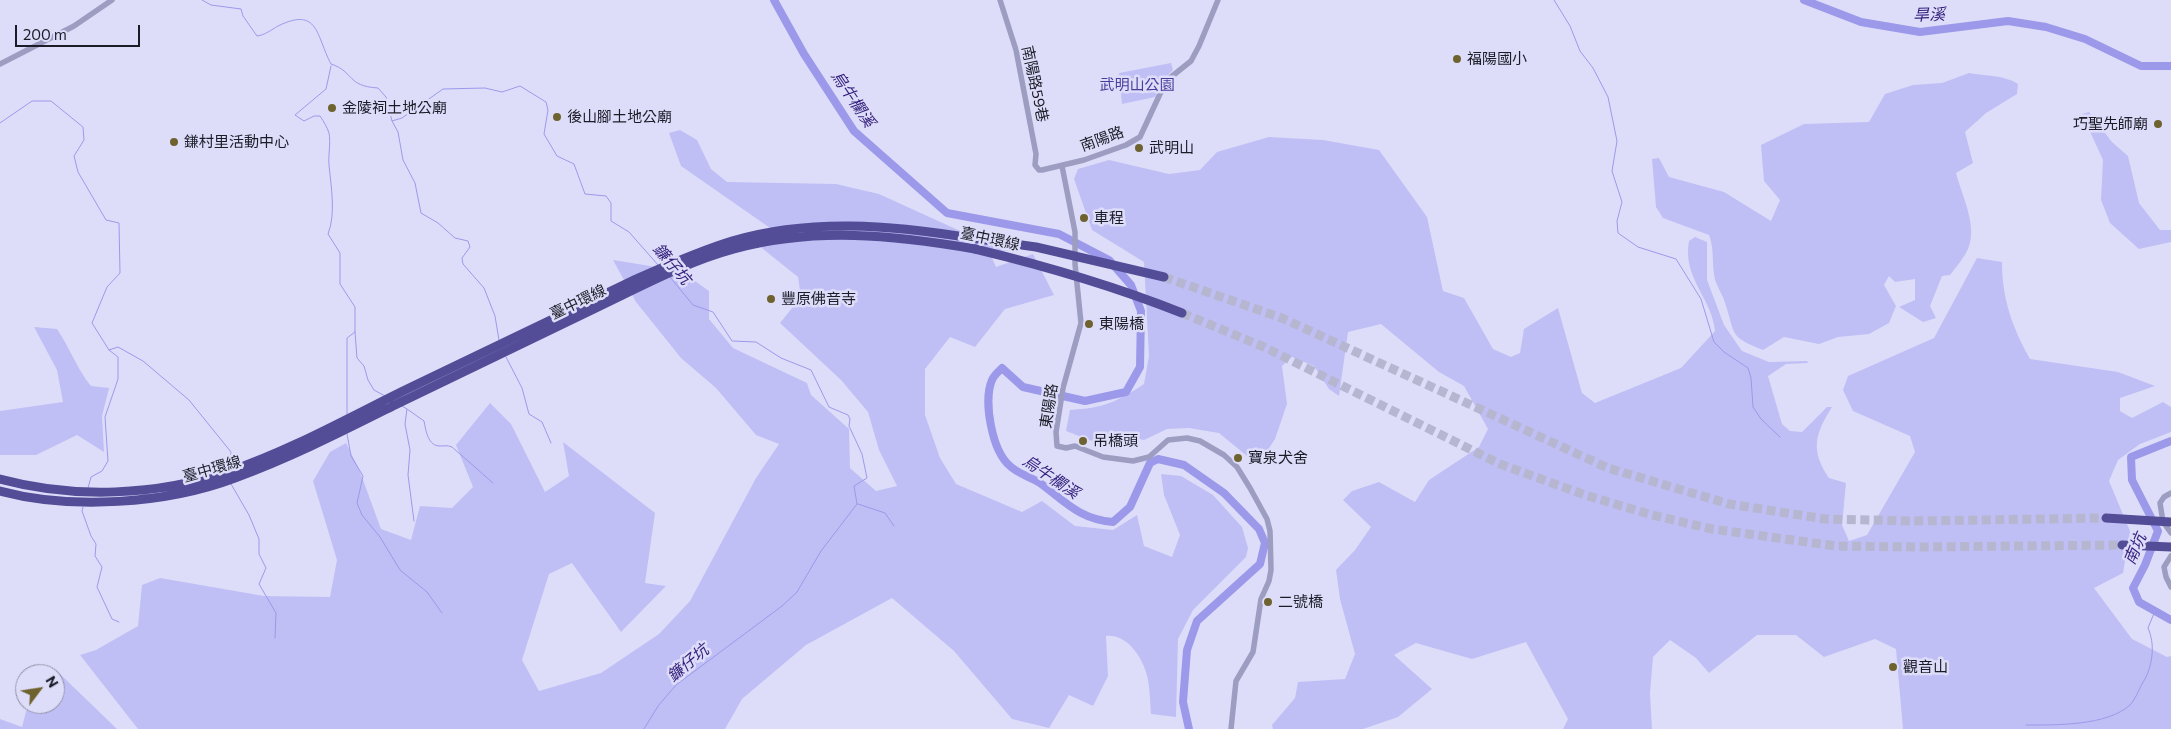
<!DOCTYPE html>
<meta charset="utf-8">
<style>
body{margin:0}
#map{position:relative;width:2171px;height:729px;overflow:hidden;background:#ddddfa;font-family:Commissioner,sans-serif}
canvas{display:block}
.north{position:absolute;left:15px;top:664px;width:50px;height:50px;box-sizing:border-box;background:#ddddfa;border:1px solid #9090a6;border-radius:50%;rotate:59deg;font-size:14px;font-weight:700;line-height:20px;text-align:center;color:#1c1c28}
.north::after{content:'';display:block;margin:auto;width:18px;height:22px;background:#6e622f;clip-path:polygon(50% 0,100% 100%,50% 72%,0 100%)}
.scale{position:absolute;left:15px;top:25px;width:125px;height:22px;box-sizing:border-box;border:2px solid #1c1c28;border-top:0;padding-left:6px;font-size:15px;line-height:18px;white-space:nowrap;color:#1c1c28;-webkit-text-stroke:4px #ddddfa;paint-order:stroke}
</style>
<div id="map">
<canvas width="2171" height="729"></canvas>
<div class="north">N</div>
<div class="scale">200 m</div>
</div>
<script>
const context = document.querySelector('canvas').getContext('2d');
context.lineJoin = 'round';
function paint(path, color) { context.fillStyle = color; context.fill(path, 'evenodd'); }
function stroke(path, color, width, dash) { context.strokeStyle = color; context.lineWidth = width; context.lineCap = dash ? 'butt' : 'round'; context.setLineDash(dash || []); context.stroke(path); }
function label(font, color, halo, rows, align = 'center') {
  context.font = font + ' Commissioner,"Noto Sans TC",sans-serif'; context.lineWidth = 5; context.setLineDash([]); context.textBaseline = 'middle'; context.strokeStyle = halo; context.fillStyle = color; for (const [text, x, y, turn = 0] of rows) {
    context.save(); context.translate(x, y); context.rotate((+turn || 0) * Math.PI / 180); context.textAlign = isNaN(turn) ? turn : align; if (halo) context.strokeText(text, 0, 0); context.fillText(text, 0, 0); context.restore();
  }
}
paint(new Path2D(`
 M1171,63L1173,70L1166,77L1155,97L1122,104L1119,73Z
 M1969,73C1985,76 2005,75 2018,84L2017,94L1986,113L1965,132L1973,163L1956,173C1962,196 1978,226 1968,249C1964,258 1956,267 1950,275L1942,276L1930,306L1936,318L1923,322L1899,307L1915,300V279L1895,282L1889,276L1884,285L1896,306L1889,323L1869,334L1838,337L1819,344L1784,337L1763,350C1728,336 1736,335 1725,303C1722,292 1715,285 1714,274C1712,261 1714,247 1709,235L1663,218L1656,207L1652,159L1659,158L1669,177L1724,192L1771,221L1780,200L1764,181L1761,145L1804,124L1869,122L1885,94L1913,85L1942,83Z
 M2089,112L2112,142L2128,156L2139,203L2160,230H2171V242L2139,249L2110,223L2101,200L2103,160L2082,114Z
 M680,130L697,140L711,169L727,182L836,184L879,194L969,235L1015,238L1020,249L990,253L996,267L1033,254L1054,295L1005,309L975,347L950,337L925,369V415L940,458L956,484L1022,512L1042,501L1075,526L1113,530L1137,515L1144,546L1172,557L1180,535L1164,495L1161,474L1181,476L1213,495L1242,527L1248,548L1246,557L1193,610L1178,639L1176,717L1151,714C1150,701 1150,684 1146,672C1141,655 1125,633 1106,636L1108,676L1093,706L1069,695L1049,728L1012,719L954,651L892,598L806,645L742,699L725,729H138L80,655L96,650L138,626L142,585L160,578L264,596L330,597L337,560L313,481L330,452L346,443L359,469L381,529L411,540L420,506L452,508L473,487L456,445L490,403L511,424L545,492L569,476L563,442L655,513L645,583L666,586L621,632L572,563L549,574L522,660L539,691L601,673L659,634L690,601L756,478L779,444L756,435L716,388L681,358L636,302L613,260L681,271L709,291V319L733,348L807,383L811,395L849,429L850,468L876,491L897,486L879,450L868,412L841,380L780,323L801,297L798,277L758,245L773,230L681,166L669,133Z
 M1269,137L1323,140L1379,150L1427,217L1443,291L1464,298L1493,349L1511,357L1520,353L1524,329L1558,308L1582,393L1595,403L1681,368L1715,331C1712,298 1682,278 1689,241L1695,237L1707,242V280L1724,325L1742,351L1769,362L1807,361L1808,363L1786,364L1768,376L1782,424L1790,431L1802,432L1827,407H1832C1815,434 1810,450 1829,478L1846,483L1842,525L1849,541L1867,535L1915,452L1910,436L1853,411L1843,390L1848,376L1934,338L1977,258L2002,262C2002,298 2012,327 2030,359L2118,372L2155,386L2120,398V411L2132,418L2163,402L2171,407V432L2140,444L2118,460L2109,481L2130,531L2123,573L2094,588L2132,639L2167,657L2171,656V729H1903L1896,649L1875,639L1824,657L1796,635H1757L1709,673L1696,658L1670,640L1653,657L1650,693L1652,729H1563L1568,719L1526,642L1472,659L1416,643L1394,655L1432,689L1398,717L1363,729H1273L1272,725L1295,698L1298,682L1345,679L1355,654L1340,599L1336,570L1355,550L1371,527L1343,500L1352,491L1379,482L1415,502L1429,480L1479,447L1488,429L1464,386L1439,372L1381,324L1348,332L1339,396L1329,389L1314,366L1292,357L1282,366L1287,404L1275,439L1258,465L1219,433L1189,428L1167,429L1144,440L1126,436L1101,434L1092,441L1066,431L1070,410C1103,408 1117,402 1144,384L1149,356L1144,262L1092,230L1074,179L1078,169L1109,160L1169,174L1200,170L1217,152Z
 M34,327L57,329C70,348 77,369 91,386L109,388L102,416L104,452L77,435L36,455H0V411L63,402L57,370Z
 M59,673L117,729H0V719L22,727L28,704H55V676Z`), '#bfbff5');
stroke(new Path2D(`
 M202,0L211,5L241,9L243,16L257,36C265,35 271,30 278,26C319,6 316,36 331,64C355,72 346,86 378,88L386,97L392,121L402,118L443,89L485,88L502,92L520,86L546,102L548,110L544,134L557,156L574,164L585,194L606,196L611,203V221L629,232L658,265
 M1554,0L1570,26L1580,51L1593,68L1608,97L1617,141L1612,171L1622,202L1617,221L1618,233L1638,247L1676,259L1701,299L1714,342L1724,352L1748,368L1751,378L1753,407L1761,419L1780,437
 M331,66L326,89L295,115L304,121L314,116H320C324,122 327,127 329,133C331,143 328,155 329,165C331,186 336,214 328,234L340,253V284L355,307V332L347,338V415
 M392,121L398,132L403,160L415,183L421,213L438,223L455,238L468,241L470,247L462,258L463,264L484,288L495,316L499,340
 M0,123L32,101H51L83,127L84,140L74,156L78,172L106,220L119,223L120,273L107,287L92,323L109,350L118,357V379L105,417L108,461L102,471L91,477L88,488
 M670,277L693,305L713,312L732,341L756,342L781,358L811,370L829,407L848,415L850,419L849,426L862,454L867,478L854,486L857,504
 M355,332L357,358L364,366L368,380L374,390L385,396
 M109,350L118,347L143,361L189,400L231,452L230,468
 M506,357L522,388L529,414L542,422L551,443
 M402,406L407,409L405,424L410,450L408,475L414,521
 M407,409L424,421C426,431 428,446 440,446C445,446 447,445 452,447L493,483
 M347,434L351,456L363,476L357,503L362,515L380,537L400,570L427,592L442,613
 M231,484L249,515L259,539V554L266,568L259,584L276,613L275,638
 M858,504L885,513L894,526
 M83,507L82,511L91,536L96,544L95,556L102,567L97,587L112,619L119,622
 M2026,725C2055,725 2107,726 2130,705C2136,699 2140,686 2145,679C2153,663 2155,644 2148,628L2155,611
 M644,729L658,706L676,685L782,606L797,592L821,551L857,504`), '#9c99ea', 1);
stroke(new Path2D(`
 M774,0L804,54L854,131L947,213L1059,234L1109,260L1131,285L1141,311L1140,367L1126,392L1085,401L1023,387L1002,368C999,371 994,375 992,380C983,401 992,451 1010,466C1018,474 1031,477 1040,483C1066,502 1079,519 1113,522L1130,507L1150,463L1158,459L1184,465L1224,493L1259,529L1265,543L1260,564L1197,621L1187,650L1183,702L1189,729
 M1804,0L1861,22L1920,32L2008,21L2046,27L2085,39L2141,66H2171
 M2171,441L2131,457L2132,480L2158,531L2145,565L2133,588L2139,602L2171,620`), '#9c99ea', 8);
stroke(new Path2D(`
 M1164,277L1282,318L1608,468L1729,504L1825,519L1913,521L2106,518
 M1182,313L1264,347L1500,464L1585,495L1652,515L1712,529L1836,546L1919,547L2122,545`), '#b6b6d0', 9, [9, 4.5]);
stroke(new Path2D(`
 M1000,0L1016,50L1036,154L1035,165L1039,170H1042L1084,160L1126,145L1140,137L1166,81L1191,61L1199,46L1218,0
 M0,64L74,26L112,0
 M1062,166L1075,232V264L1081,323L1063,388L1056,432L1057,446L1066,448L1075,446L1103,457L1133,461L1149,457L1168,440L1187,438L1200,441L1224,455L1237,467L1250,488L1267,519L1270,531L1271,570L1269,581L1261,599L1253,652L1236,681L1231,729
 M2171,493L2164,497L2160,503L2163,522L2171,533
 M2171,556L2164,567L2166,577L2171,587`), '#9c9dc1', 5.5);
stroke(new Path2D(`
 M0,479C74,499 157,496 230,471C291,450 348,418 405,390C482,353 559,316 636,279C668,265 699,251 732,241C810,218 891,225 971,238
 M0,491C71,510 166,504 235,478C290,458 343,431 395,405C462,373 529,341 596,308C640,287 686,262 734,249C814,227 894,235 975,249
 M2122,545L2171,547`), '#534d97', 9);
stroke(new Path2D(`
 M971,238L1036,247L1164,277
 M975,249C1046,266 1114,286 1182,313
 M2106,518L2171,522`), '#534d97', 9);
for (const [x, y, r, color] of [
 [1457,59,5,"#6e622f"],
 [332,108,5,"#6e622f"],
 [557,117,5,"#6e622f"],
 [2158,124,5,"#6e622f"],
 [174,142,5,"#6e622f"],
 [1139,148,5,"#6e622f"],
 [1084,218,5,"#6e622f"],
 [771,299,5,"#6e622f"],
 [1089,324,5,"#6e622f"],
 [1083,441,5,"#6e622f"],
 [1238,458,5,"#6e622f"],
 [1268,602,5,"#6e622f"],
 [1893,667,5,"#6e622f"]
]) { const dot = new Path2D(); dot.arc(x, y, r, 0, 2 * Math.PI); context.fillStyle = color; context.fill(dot); stroke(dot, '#ddddfa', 2); }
label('15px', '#1c1c28', '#ddddfa', [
 ["福陽國小",1467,59],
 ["金陵祠土地公廟",342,108],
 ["後山腳土地公廟",567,117],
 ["巧聖先師廟",2148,124,"right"],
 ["鎌村里活動中心",184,142],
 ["武明山",1149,148],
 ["車程",1094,218],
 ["豐原佛音寺",781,299],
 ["東陽橋",1099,324],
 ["吊橋頭",1093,441],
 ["寶泉犬舍",1248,458],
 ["二號橋",1278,602],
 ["觀音山",1903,667]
], 'left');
label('15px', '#1c1c28', '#ddddfa', [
 ["南陽路59巷",1035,84,78],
 ["南陽路",1102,139,-20],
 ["臺中環線",990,239,12],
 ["臺中環線",578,302,-26],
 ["東陽路",1049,406,-81],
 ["臺中環線",212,469,-16]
]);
label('15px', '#4a3d9b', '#ddddfa', [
 ["武明山公園",1137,85]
]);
label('italic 16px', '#321e7a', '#ddddfa', [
 ["旱溪",1929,15,-2],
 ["烏牛欄溪",853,99,56],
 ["鐮仔坑",672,264,49],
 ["烏牛欄溪",1051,477,34],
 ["南坑",2135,549,-67],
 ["鐮仔坑",688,663,-40]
]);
</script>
